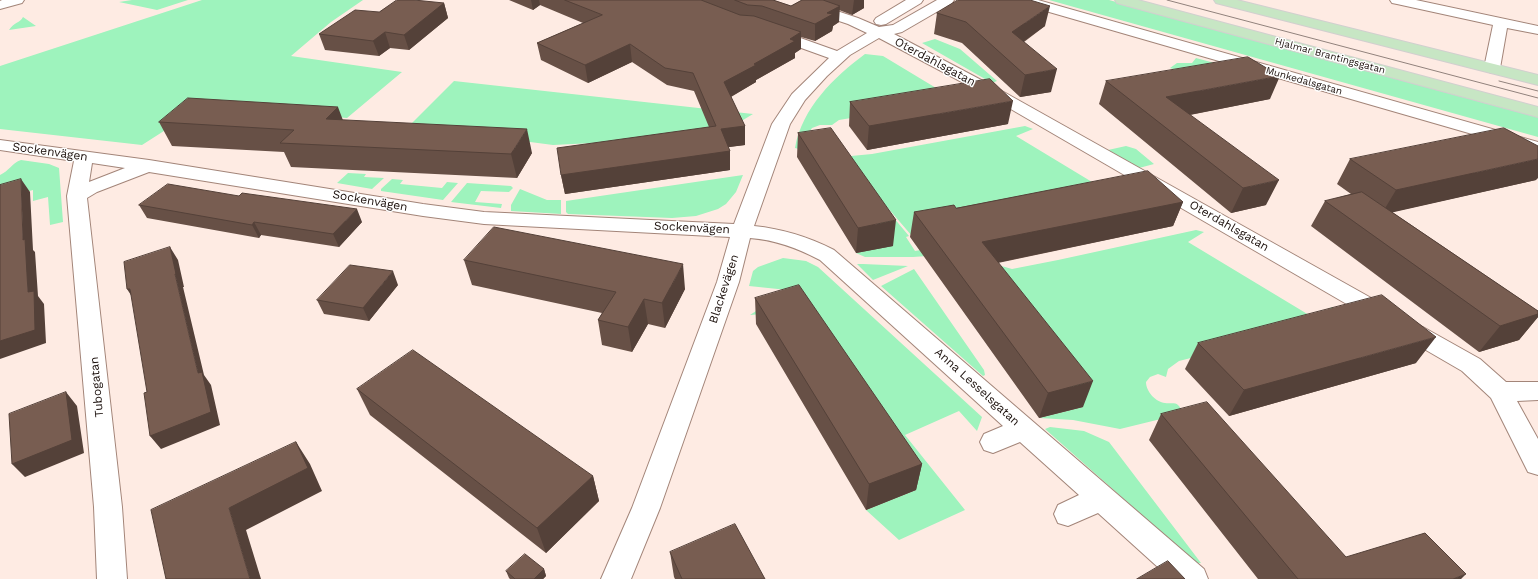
<!DOCTYPE html>
<meta charset="utf-8">
<style>
body{margin:0}
canvas{display:block;background:#feebe3}
</style>
<canvas width="1538" height="579"></canvas>
<script>
const context = document.querySelector('canvas').getContext('2d');
context.lineJoin = 'round';
function paint(path, color) { context.fillStyle = color; context.fill(path, 'evenodd'); }
function stroke(path, color, width, dash) { context.strokeStyle = color; context.lineWidth = width; context.lineCap = dash ? 'butt' : 'round'; context.setLineDash(dash || []); context.stroke(path); }
function label(font, color, halo, rows, align = 'center') {
  context.font = font + ' "Work Sans",sans-serif'; context.lineWidth = 3; context.setLineDash([]); context.textBaseline = 'middle'; context.strokeStyle = halo; context.fillStyle = color; for (const [text, x, y, turn = 0] of rows) {
    context.save(); context.translate(x, y); context.rotate((+turn || 0) * Math.PI / 180); context.textAlign = isNaN(turn) ? turn : align; if (halo) context.strokeText(text, 0, 0); context.fillText(text, 0, 0); context.restore();
  }
}
paint(new Path2D(`
 M132,0H188L157,10L119,2Z
 M202,0H363L331,22L291,56L402,72L347,118L203,106L142,145L0,129V66Z
 M1049,0H1109L1538,117V137Z
 M23,17L36,26L9,30C14,22 20,23 23,17Z
 M935,39L960,49L997,81L992,83L922,43Z
 M865,54L883,56L951,97L905,109L839,120L832,125H820L812,128L799,149L795,148C802,108 834,77 865,54Z
 M1196,58L1233,68L1205,79L1170,68L1177,63H1192Z
 M454,81L753,114L715,137L553,145L409,126Z
 M1025,126L1033,129L1016,136L1097,185L1114,178L1126,186L1127,190L1062,202L1058,199L1049,201L1051,204L984,217L975,220L968,228L975,246L974,250L970,253L913,257H865L856,253L892,245L830,152L848,154V158L872,192L909,236L906,237L915,251L963,243L952,228L912,236L875,193L852,159L851,156L872,154Z
 M1126,146L1136,149L1154,164L1139,168L1108,150Z
 M21,160L49,164L59,168L63,222L50,225L48,197L33,201V190L0,199V175C9,171 12,163 21,160Z
 M348,173L366,174L364,177L384,178L372,189L337,183Z
 M743,175L736,192L726,204L718,209L696,216L672,218L568,214L566,212V201Z
 M392,179L403,180L400,184L442,188L447,182L458,183L443,200L381,191V189Z
 M467,183L511,186L513,188L509,192L481,191L475,202L502,204L501,208L451,202Z
 M520,189L547,200H561V214L511,211V205Z
 M1196,230L1204,232L1188,242L1314,318L1332,307L1342,312L1258,341L1179,361L1168,369L1166,377L1158,374L1150,377L1146,382C1146,392 1156,402 1165,403C1169,404 1175,402 1178,405C1180,407 1181,409 1182,411L1169,417L1120,429L1073,420L1039,418L1083,407L998,265L1012,269L1058,260Z
 M783,258L806,261L818,267L982,417L977,431L959,411L905,435L965,510L899,540L866,510L916,490L799,311L750,315L762,307L797,291L749,286L753,271L758,267Z
 M857,264H863L908,266L873,280Z
 M914,269L984,370L985,375L983,376L881,286Z
 M1050,427L1084,431L1109,442L1201,563H1196L1045,429Z`), '#9ef3bd');
const minor = new Path2D(`
 M2,0H24L22,3L0,9V1Z
 M906,0H923L921,3L886,24L881,25L876,24L874,21L876,18Z
 M937,0H954L952,3L902,32L894,34L1002,91L1480,359L1506,382H1538V400L1517,401L1538,439V475L1528,472L1491,398L1462,371L990,97L879,38L850,55L827,76L805,100L790,124L754,226C783,229 809,237 834,250L1204,569L1208,579H1171L1098,513L1068,526L1058,523L1054,514L1058,505L1079,495L1020,442L993,453L984,450L980,442L984,434L1003,426L820,260C797,248 776,240 750,238L739,282L660,508L631,579H601L632,508L717,282L730,237L484,224L423,216L149,172L97,192L87,198L122,507L127,579H97L94,507L67,196L74,161L0,150V140L149,160L423,204L484,212L734,224L772,124L792,94L829,58L768,36L766,33L768,30L773,29L778,30L837,51L867,33L848,24L812,12L810,9L812,6L817,5L822,6L858,18L879,27L893,25ZM92,163L125,168L89,182Z
 M1016,0H1038L1538,142V153L1018,3Z
 M1390,0H1416L1538,26V34L1507,28L1500,68L1497,71L1492,73L1487,71L1484,68L1493,25L1397,4L1392,3Z`);
const major = new Path2D(`
 M1115,0H1138L1538,107V117L1117,3Z
 M1214,0H1237L1538,75V85L1216,3Z`);
stroke(minor, '#a38579', 2);
stroke(major, '#d2cfcf', 2);
paint(minor, '#fff');
paint(major, '#c7e6c4');
stroke(new Path2D(`
 M1167,0L1538,98
 M1499,81L1538,91`), '#91827c', 1);
paint(new Path2D(`
 M509,0H773L791,6L802,0H864V8L852,15L839,10V22L833,26L832,31L815,41L801,37V49L795,53V58L756,80V82L731,97L745,126V145L728,147L730,151V170L565,194L561,175L709,127L694,91L667,85L632,62L588,83L541,60L537,43L583,23L540,5L533,10Z
 M444,3L448,18L409,50L390,48L379,56L325,50L319,34L379,12Z
 M937,13L1045,26L1024,42L1051,92L1020,97L962,43L934,34Z
 M1106,81L1270,99L1190,115L1266,205L1231,213L1099,104Z
 M850,102L1008,124L867,150L849,126Z
 M343,120L532,153L517,178L291,167L284,152L172,146L159,122Z
 M798,133L893,246L856,253L797,157Z
 M1350,159L1536,180L1392,212L1538,311V317L1519,340L1479,352L1311,226L1325,201L1351,194L1337,184Z
 M1183,202L1173,226L998,263L1083,407L1039,418L910,237L914,212L956,208Z
 M139,205L362,222L339,247L261,235L259,238L147,218Z
 M464,260L685,289L665,328L648,324L632,352L602,345L598,320L602,313L472,285Z
 M398,285L369,321L324,314L317,300Z
 M755,298L922,464L916,490L866,510L756,324Z
 M1198,343L1416,363L1229,416L1185,369Z
 M357,389L593,476L599,501L546,553L370,415Z
 M1161,414L1346,557L1461,579H1258L1149,440Z
 M670,552L765,579H675L674,577Z
 M544,569L546,576L543,579H510L509,578L506,571Z`), '#675046');
paint(new Path2D(`
 M531,0H539L540,5L533,10Z
 M854,0H864V8L852,15Z
 M444,3L448,18L409,50L404,35Z
 M840,6L839,22L833,26L832,31L815,41V24L827,13Z
 M1050,6L1045,26L1007,53L1012,32Z
 M385,32L390,48L379,56L373,41Z
 M801,32V49L795,53V58L756,80V82L725,100L724,82L754,64L790,39Z
 M630,44L632,62L588,83L585,65Z
 M1057,69L1051,92L1020,97L1025,75Z
 M1280,76L1270,99L1158,121L1166,97Z
 M1013,101L1008,124L867,150L869,126Z
 M338,107L347,131L326,119Z
 M745,126V145L722,148L721,129Z
 M527,129L532,153L517,178L511,154Z
 M730,151V170L565,194L561,175Z
 M1538,159V178L1536,180L1381,215L1396,190Z
 M21,179L30,192L33,250L35,252L38,296L44,304L46,343L0,359V341L28,292L23,240Z
 M1279,180L1266,205L1231,213L1243,188Z
 M1183,202L1173,226L976,267L982,242Z
 M357,209L362,222L339,247L333,234Z
 M896,220L893,246L856,253L858,228Z
 M254,222L261,235L259,238L252,225Z
 M170,247L178,260L184,287H183L204,375L211,385L220,425L161,449L150,436L198,373L175,274Z
 M683,264L685,289L665,328L662,303Z
 M393,271L398,285L369,321L363,308Z
 M127,289H130L136,303Z
 M644,299L648,324L632,352L628,327Z
 M1538,314V317L1519,340L1479,352L1500,326Z
 M1436,337L1416,363L1229,416L1244,390Z
 M1093,381L1083,407L1039,418L1048,393Z
 M66,392L77,406L84,453L25,477L12,464Z
 M296,442L310,464L322,491L246,530L261,579H250L229,508Z
 M922,464L916,490L866,510L869,484Z
 M593,476L599,501L546,553L537,528Z
 M544,569L546,576L543,579H534Z
 M1466,574L1461,579H1453Z`), '#544139');
const building = new Path2D(`
 M397,0H414L444,3L404,35L385,32L373,41L319,34L355,10L379,12Z
 M565,0H701L740,15L754,16L801,32L790,39L795,41L754,64L756,65L724,82L745,126L721,129L730,151L561,175L557,148L716,126L693,73L665,68L630,44L585,65L537,43L602,15Z
 M735,0H773L791,6L802,0H823L840,6L827,13L833,14L815,24L762,6L748,5Z
 M958,0H1030L1050,6L1012,32L1057,69L1025,75L966,22L937,13Z
 M1248,57L1280,76L1166,97L1279,180L1243,188L1106,81Z
 M990,79L1013,101L869,126L850,102Z
 M188,98L338,107L326,119L527,129L511,154L280,143L294,130L159,122Z
 M831,128L896,220L858,228L798,133Z
 M1504,128L1538,146V159L1396,190L1350,159Z
 M1148,171L1183,202L982,242L1093,381L1048,393L914,212L954,205L956,208Z
 M21,179L23,240L25,239L28,292L34,291L35,330L0,341V185Z
 M168,184L239,196L242,193L357,209L333,234L254,222L252,225L139,205Z
 M1362,192L1538,311V314L1500,326L1325,201Z
 M494,227L683,264L662,303L644,299L628,327L598,320L616,292L464,260Z
 M170,247L176,274H175L198,373L202,372L211,412L150,436L144,393L147,392L130,289H127L124,262Z
 M350,265L393,271L363,308L317,300Z
 M799,285L922,464L869,484L755,298Z
 M1382,295L1436,337L1244,390L1198,343Z
 M413,350L593,476L537,528L357,389Z
 M66,392L72,440L12,464L9,414Z
 M1207,402L1346,557L1425,533L1466,574L1453,579H1298L1161,414Z
 M296,442L308,468L229,508L250,579H166L151,510Z
 M735,524L765,579H682L670,552Z
 M525,554L544,569L534,579H515L506,571Z
 M1168,561L1185,579H1137Z`);
paint(building, '#785d51');
stroke(building, '#544139', 1);
label('10px', '#1c110d', '#fff', [
 ["Hjalmar Brantingsgatan",1330,56,15],
 ["Munkedalsgatan",1304,81,16]
]);
label('12px', '#1c110d', '#fff', [
 ["Oterdahlsgatan",935,62,28],
 ["Sockenvägen",50,152,8],
 ["Sockenvägen",370,201,10],
 ["Oterdahlsgatan",1229,226,30],
 ["Sockenvägen",692,228,3],
 ["Blackevägen",724,289,-72],
 ["Tubogatan",97,387,-95],
 ["Anna Lesselsgatan",977,387,42]
]);
</script>
